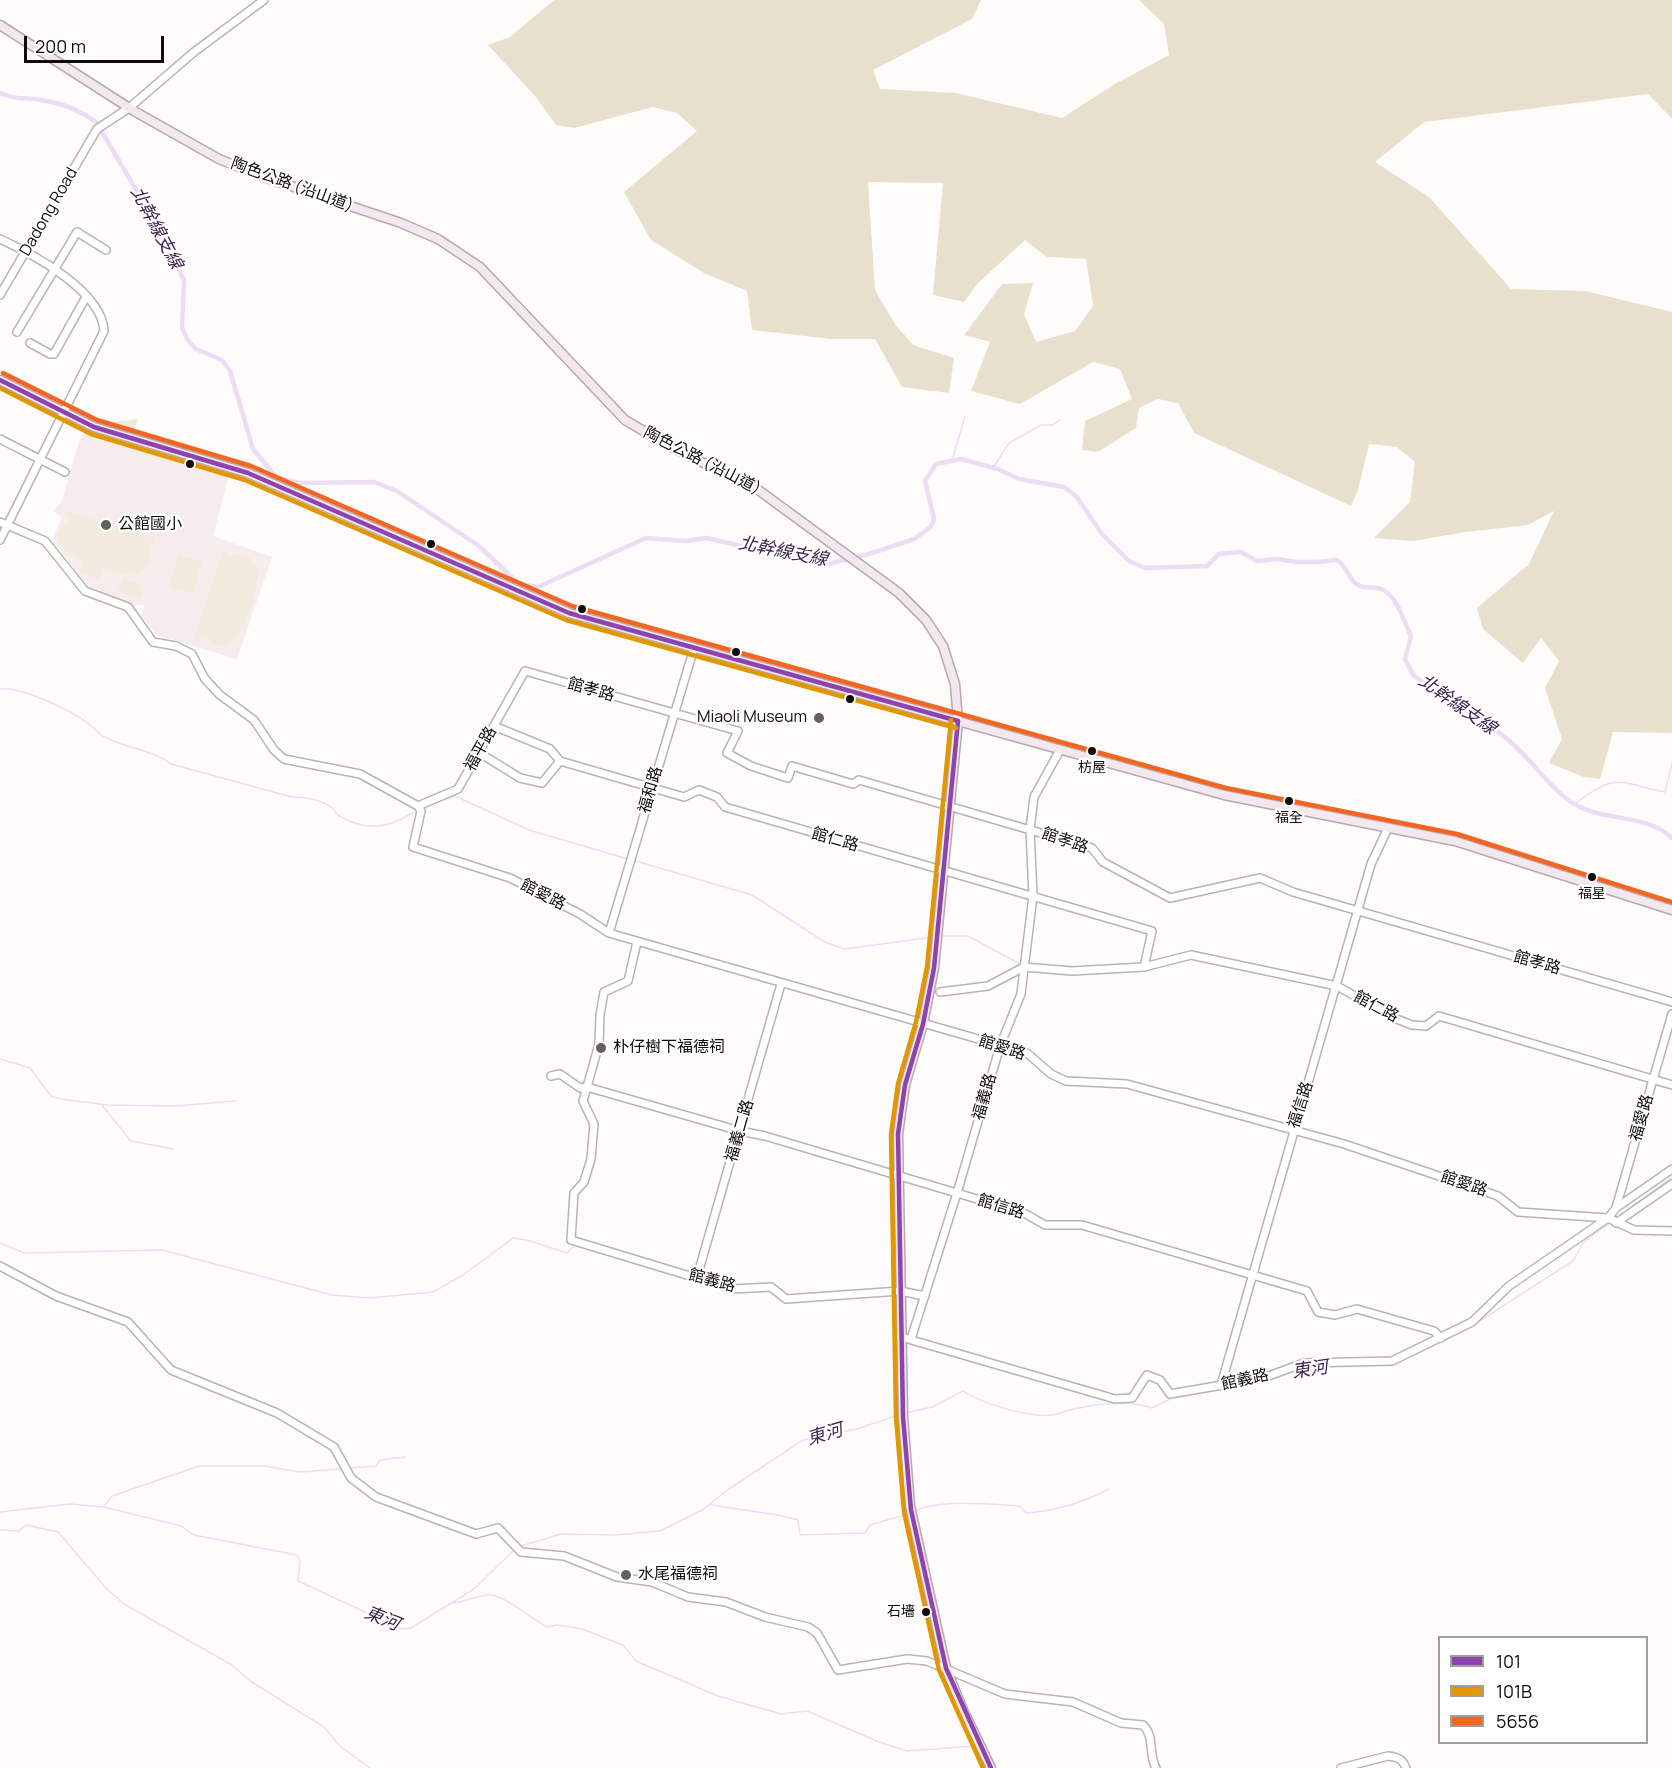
<!DOCTYPE html>
<meta charset="utf-8">
<style>
body{margin:0}
#map{position:relative;width:1672px;height:1768px;overflow:hidden;background:#fdfcfb;font-family:Manrope,sans-serif}
canvas{display:block}
.legend{position:absolute;left:1438px;top:1636px;width:210px;height:108px;box-sizing:border-box;background:#fff;border:2px solid #a09e9e;margin:0;padding:8px 10px;list-style:none;font-size:18px;color:#110c0c}
.legend li{display:flex;align-items:center;gap:12px;height:30px}
.legend b{width:30px;border:2px solid #a09e9e}
.scale{position:absolute;left:24px;top:36px;width:140px;height:27px;box-sizing:border-box;border:3px solid #110c0c;border-top:0;padding-left:8px;font-size:18px;line-height:21px;white-space:nowrap;color:#110c0c;-webkit-text-stroke:4px #fff;paint-order:stroke}
</style>
<div id="map">
<canvas width="1672" height="1768"></canvas>
<ul class="legend">
<li><b style="height:8px;background:#8e44ad"></b>101</li>
<li><b style="height:8px;background:#e09701"></b>101B</li>
<li><b style="height:8px;background:#f26522"></b>5656</li>
</ul>
<div class="scale">200 m</div>
</div>
<script>
const context = document.querySelector('canvas').getContext('2d');
context.lineJoin = 'round';
function paint(path, color) { context.fillStyle = color; context.fill(path, 'evenodd'); }
function stroke(path, color, width, dash) { context.strokeStyle = color; context.lineWidth = width; context.lineCap = dash ? 'butt' : 'round'; context.setLineDash(dash || []); context.stroke(path); }
function label(font, color, halo, rows, align = 'center') {
  context.font = font + ' Manrope,"Noto Sans TC",sans-serif'; context.lineWidth = 4.5; context.setLineDash([]); context.textBaseline = 'middle'; context.strokeStyle = halo; context.fillStyle = color; for (const [text, x, y, turn = 0] of rows) {
    context.save(); context.translate(x, y); context.rotate((+turn || 0) * Math.PI / 180); context.textAlign = isNaN(turn) ? turn : align; if (halo) context.strokeText(text, 0, 0); context.fillText(text, 0, 0); context.restore();
  }
}
paint(new Path2D(`
 M88,431L229,474L213,536L272,557L237,659L157,635L141,615L144,605L134,606L87,585L52,540L62,518L54,511L61,503L81,436Z`), '#f5eceb');
paint(new Path2D(`
 M138,419L132,436L102,425L109,422Z
 M66,511L155,539L153,545L149,544C154,559 146,577 128,575C119,574 111,570 103,567L99,579L79,573L83,561C63,554 47,536 70,519L64,516Z
 M223,550L229,552L228,556C245,550 258,560 259,577C252,600 246,646 217,646L202,635L199,641L194,640Z
 M178,555L202,562L193,593L169,586Z
 M123,578L145,587L140,600L118,591Z`), '#f1ebdd');
paint(new Path2D(`
 M554,0H981L972,19L873,70L880,89L956,93L1062,118L1115,84L1169,55L1164,24L1139,0H1672V119L1648,94L1424,122L1375,162L1429,197L1511,289L1585,291L1672,312V733L1613,732L1600,779L1584,777L1549,763L1562,739L1545,688L1559,661L1541,638L1523,663L1483,629L1477,608L1529,564L1554,511L1528,525L1465,532L1413,541L1374,538L1410,502L1415,462L1397,447L1369,444L1358,490L1351,506L1194,433L1178,403L1158,399L1139,408L1136,428L1098,452L1082,450L1085,421L1132,399L1120,369L1093,362L1020,404L971,391L990,342L964,335L1002,284L1033,283L1024,314L1036,342L1075,331L1093,306L1086,259L1047,257L1025,240L978,283L964,302L933,295L943,183L868,182L875,290L895,324L913,345L954,358L949,393L902,387L875,339H831L752,330L747,291L704,273L651,240L624,192L697,131L677,113L653,107L574,128L556,125L535,96L488,45L510,37Z`), '#e8e0cc');
stroke(new Path2D(`
 M0,94L2,93
 M952,461L965,416
 M993,468L1009,443L1041,425H1053L1060,420
 M0,689C22,687 71,710 89,724C94,728 98,733 103,736C125,749 152,749 171,764L292,797C306,797 320,799 332,808C337,812 333,811 338,815C368,834 390,827 418,810
 M433,803L455,796L529,830L628,859
 M1575,804C1617,771 1619,783 1665,792L1672,763
 M632,860L752,895L825,942L844,949L934,937
 M942,936H968L1020,964
 M0,1059L30,1068L51,1096L61,1099L108,1105L176,1106L235,1101
 M102,1105L131,1141L173,1149
 M1615,1219L1672,1177
 M0,1243L24,1253L162,1250L332,1295L369,1298L433,1292L463,1275L513,1238L527,1240L567,1253L576,1244
 M1475,1324L1573,1261L1583,1243L1611,1222
 M1418,1352L1471,1326
 M1185,1395L1245,1386L1311,1366
 M905,1413L932,1407L963,1391C981,1403 1029,1418 1051,1415C1059,1415 1066,1410 1074,1409C1097,1404 1130,1400 1152,1408L1174,1397
 M350,1468L376,1466L380,1460L405,1457
 M105,1505L112,1496L199,1466H264L300,1472L342,1469
 M711,1505L778,1515L798,1520L800,1535L865,1533L870,1525L908,1514
 M915,1511C941,1499 990,1504 1019,1506L1026,1513C1057,1511 1082,1503 1109,1489
 M0,1512L70,1504L104,1507L181,1526L194,1535L297,1555L300,1561L298,1581L402,1629L411,1628L474,1589L514,1550
 M0,1530L19,1531L26,1525L58,1532L106,1588L124,1604L232,1665L250,1681L324,1727L340,1746L370,1768
 M518,1547L561,1534L614,1535L660,1531L704,1509L726,1491L803,1440L857,1429L901,1414
 M454,1603C465,1602 480,1594 490,1595C506,1596 532,1619 547,1627L557,1625L582,1629L623,1645L636,1661L718,1696L781,1714L807,1711L879,1742L907,1751L974,1746`), '#ecddf4', 1.5);
stroke(new Path2D(`
 M0,93C21,101 23,97 42,100C61,103 81,111 96,122L154,220L184,280L182,327L187,339L196,349L222,360L230,371L253,449L276,477L300,483L374,482L397,491L479,546L519,584L538,587L646,538L686,541L706,538L742,546L793,551L815,561L828,564L869,554L914,539L931,527L934,519L925,481L936,464L961,459L998,469L1019,479L1064,487L1076,496L1102,534L1129,561L1145,568L1207,566L1219,554L1241,552L1257,561L1277,559L1297,562H1318L1337,560C1346,566 1347,574 1354,582C1362,590 1371,586 1381,589C1397,595 1404,622 1411,636L1405,659L1413,675C1446,701 1485,718 1515,746C1534,763 1549,787 1571,802C1603,823 1644,812 1672,838`), '#ecddf4', 4.5);
const minor = new Path2D(`
 M0,239C33,254 102,291 104,331L0,540
 M0,295L97,129L129,108L194,52L264,0
 M17,332L77,232L106,250
 M30,343L50,354H54L86,297
 M0,439L65,472
 M0,522L45,541L85,591L128,607L153,642L176,646L192,654L205,679L220,695L254,720L274,750L284,759L360,774L418,806
 M494,726L550,749L560,761L684,797L699,790L717,797L725,807L1152,931L1144,967
 M478,752L520,778L542,783L560,761
 M418,806L458,789L525,671L738,731L727,753L751,766L788,778L792,766L853,784L859,780L1092,848L1103,862L1170,898L1260,878L1293,892L1672,1002
 M418,806L421,811L413,847L510,878L580,914L609,933L1027,1053L1051,1074L1066,1081L1127,1084L1344,1144L1498,1196L1518,1212L1608,1218L1634,1230L1672,1231
 M609,933L694,648
 M637,942L628,981L604,992L600,1015L599,1044L583,1101L594,1124L591,1159L584,1182L574,1193L571,1240L733,1289L771,1287L786,1299L900,1291L925,1296
 M940,992L988,986L1024,967L1072,971L1144,967L1191,955L1337,986L1394,1018L1412,1025L1426,1026L1439,1016L1672,1085
 M551,1076L560,1074L580,1088L587,1087L740,1131L765,1136L1024,1213L1045,1225H1082L1307,1291L1318,1312L1335,1315L1357,1309L1434,1331L1441,1338
 M1616,1208L1672,1169
 M1616,1223L1672,1184
 M0,1266L56,1296L128,1322L171,1370L277,1413L334,1447L351,1478L376,1497L476,1534L498,1528L521,1552L564,1556L617,1577L652,1582L688,1597L726,1602L765,1617L808,1627L817,1633L838,1670L907,1659L927,1661L1005,1694L1073,1702L1121,1723L1143,1725C1155,1736 1148,1754 1156,1768
 M697,1277L781,984
 M901,1337L1115,1399L1132,1398L1147,1375L1160,1380L1170,1394L1263,1378L1304,1363L1392,1361L1472,1322L1509,1286L1608,1218L1616,1208L1672,1014
 M911,1339L957,1193L1000,1046L1021,994L1033,896L1030,829L1034,797L1060,750
 M1221,1385L1371,864L1388,828
 M1341,1768L1388,1756C1397,1757 1403,1759 1406,1768`);
const major = new Path2D(`
 M0,25L134,111L219,159L264,177L401,223L438,239L480,267L625,420L671,447L757,489L899,593L926,620L943,646L955,684L958,721L934,968L923,1024L905,1085L898,1134L903,1417L910,1506L946,1668L962,1708L991,1768
 M0,380L94,427L248,473L569,613L1224,795L1455,841L1672,910`);
stroke(minor, '#b7b4b4', 10);
stroke(major, '#b9a8b1', 11);
stroke(minor, '#fffffe', 7);
stroke(major, '#f2e8ed', 8);
stroke(new Path2D(`
 M0,380L94,427L248,473L569,613L958,721
 M958,721L934,968L923,1024L905,1085L898,1134L903,1417L911,1510L946,1668L991,1768`), '#8e44ad', 4.5);
stroke(new Path2D(`
 M0,388L91,434L245,480L566,620L956,728
 M951,720L927,967L916,1022L898,1084L891,1134L896,1417L904,1512L939,1670L983,1768`), '#e09701', 4.5);
stroke(new Path2D(`
 M3,373L97,420L251,466L572,606L1226,788L1457,834L1672,902`), '#f26522', 4.5);
for (const [x, y, r, color] of [
 [190,464,5,"#110c0c"],
 [106,525,6,"#646060"],
 [431,544,5,"#110c0c"],
 [582,609,5,"#110c0c"],
 [736,652,5,"#110c0c"],
 [850,699,5,"#110c0c"],
 [819,718,6,"#646060"],
 [1092,751,5,"#110c0c"],
 [1289,801,5,"#110c0c"],
 [1592,877,5,"#110c0c"],
 [601,1048,6,"#646060"],
 [626,1575,6,"#646060"],
 [926,1612,5,"#110c0c"]
]) { const dot = new Path2D(); dot.arc(x, y, r, 0, 2 * Math.PI); context.fillStyle = color; context.fill(dot); stroke(dot, '#fff', 2); }
label('14px', '#110c0c', '#fff', [
 ["枋屋",1092,768],
 ["福全",1289,818],
 ["福星",1592,894],
 ["石墻",915,1612,"right"]
]);
label('16px', '#110c0c', '#fff', [
 ["陶色公路 (沿山道)",292,185,20],
 ["Dadong Road",49,212,-60],
 ["陶色公路 (沿山道)",702,461,27],
 ["館孝路",591,690,16],
 ["福平路",481,749,-61],
 ["福和路",651,790,-74],
 ["館仁路",835,840,16],
 ["館孝路",1065,841,19],
 ["館愛路",543,895,27],
 ["館孝路",1537,963,16],
 ["館仁路",1376,1007,28],
 ["館愛路",1002,1048,18],
 ["福義路",985,1097,-74],
 ["福信路",1301,1105,-72],
 ["福愛路",1642,1118,-74],
 ["福義二路",740,1131,-74],
 ["館愛路",1464,1184,19],
 ["館信路",1001,1207,17],
 ["館義路",712,1281,15],
 ["館義路",1245,1380,-12]
]);
label('16px', '#110c0c', '#fff', [
 ["公館國小",118,525],
 ["Miaoli Museum",807,718,"right"],
 ["朴仔樹下福德祠",613,1048],
 ["水尾福德祠",638,1575]
], 'left');
label('italic 18px', '#3f244e', '#fff', [
 ["北幹線支線",156,228,62],
 ["北幹線支線",783,552,11],
 ["北幹線支線",1457,705,35],
 ["東河",1310,1370,-8],
 ["東河",825,1435,-16],
 ["東河",382,1619,22]
]);
</script>
